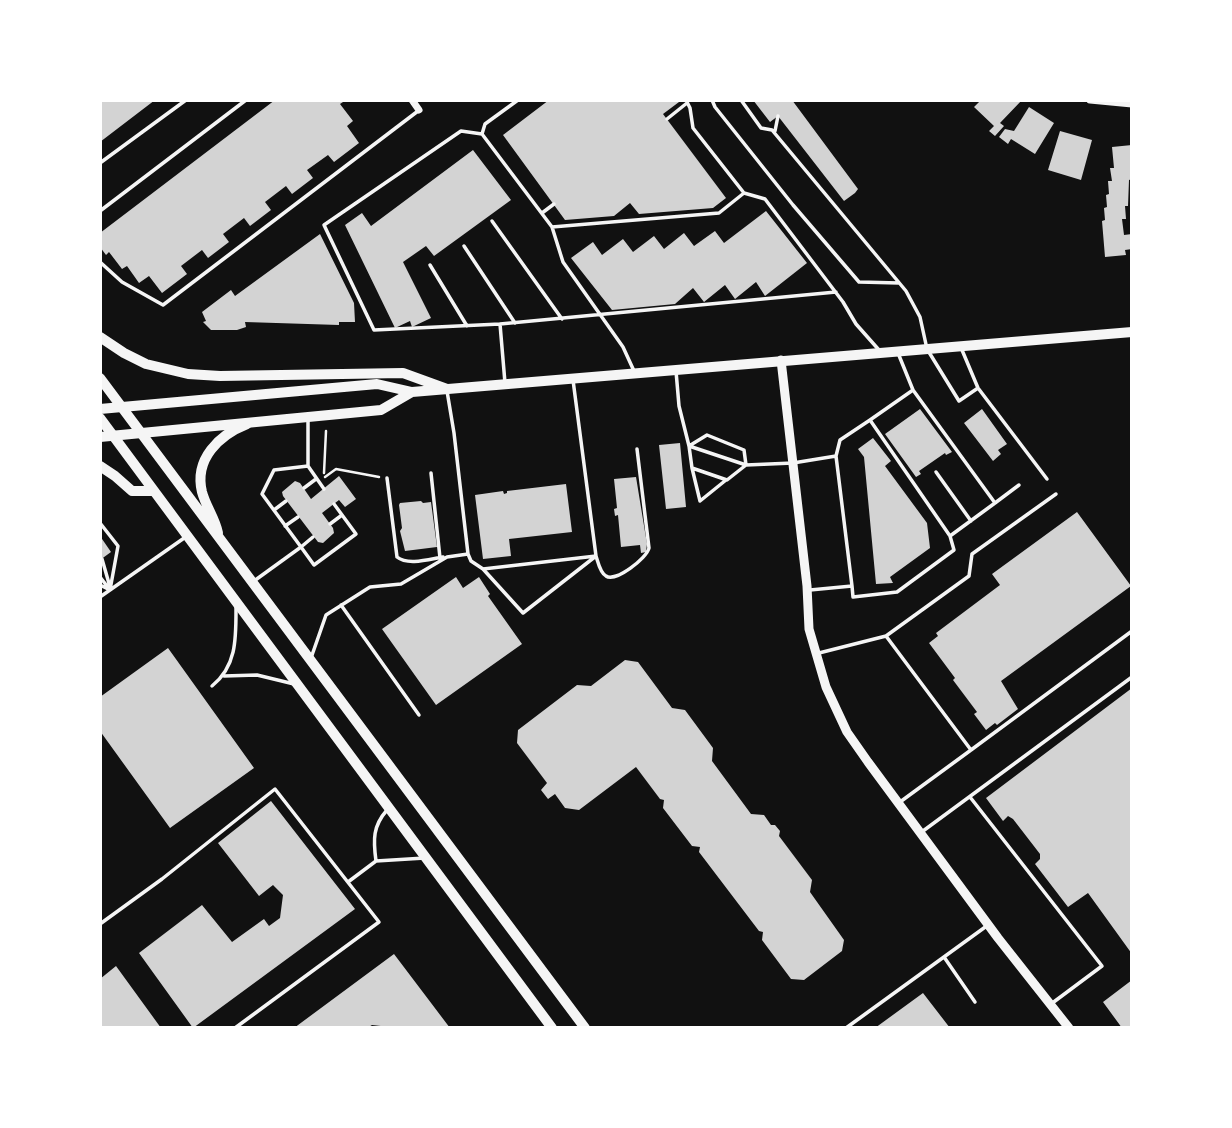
<!DOCTYPE html>
<style>
body{margin:0}
#map{position:relative;width:1232px;height:1128px;overflow:hidden;background:#111;font-family:"Nunito Sans",sans-serif}
canvas{display:block}
.frame{position:absolute;inset:0;border:102px solid #fff;pointer-events:none}
</style>
<div id="map">
<canvas width="1232" height="1128"></canvas>
<div class="frame"></div>
</div>
<script>
const context = document.querySelector('canvas').getContext('2d');
context.lineJoin = 'round';
function paint(path, color) { context.fillStyle = color; context.fill(path, 'evenodd'); }
function stroke(path, color, width, dash) { context.strokeStyle = color; context.lineWidth = width; context.lineCap = dash ? 'butt' : 'round'; context.setLineDash(dash || []); context.stroke(path); }
paint(new Path2D(`
 M100,100H155L100,142Z
 M275,100H346L340,104L353,121L347,126L359,143L334,162L328,155L307,170L313,178L292,194L286,186L265,202L271,210L250,226L244,218L223,234L229,242L208,258L202,250L181,266L187,274L162,293L149,276L139,283L127,266L122,269L109,252L106,255L100,247V233Z
 M549,100H678L679,102L663,114L726,198L713,208L639,214L630,203L614,216L565,220L503,135Z
 M753,100H792L858,189L855,193L844,201L778,116L770,122Z
 M981,100H1022L1000,123L1004,126L995,136L989,131L994,126L974,107Z
 M1029,107L1054,123L1035,154L1011,139L1008,144L999,137L1005,129L1014,131Z
 M1060,131L1092,140L1081,180L1048,170Z
 M1132,145V179L1129,180L1128,206H1125L1126,219H1122L1124,235L1132,234V249L1125,250L1126,255L1105,257L1102,221L1105,220L1104,208L1107,207L1106,195L1109,194L1108,181H1112L1110,168H1114L1112,147Z
 M473,150L511,200L434,256L426,246L403,262L431,318L412,327L410,321L395,328L345,225L362,213L371,226Z
 M766,211L807,263L765,296L756,282L735,299L725,285L704,302L693,288L675,304L612,310L571,258L593,242L602,255L623,239L633,252L654,236L664,249L684,233L694,246L715,231L724,243Z
 M320,234L354,303L355,322H339V325L245,322L246,327L237,330H211L203,322L206,321L202,312L231,290L235,296Z
 M920,409L952,452L946,455L945,453L919,471L921,474L916,477L885,434Z
 M982,409L1007,444L998,450L1001,454L993,461L964,423Z
 M873,438L891,461L885,466L927,523L930,548L890,577L893,583L876,584L864,457L858,449Z
 M680,443L686,507L666,509L659,445Z
 M339,476L356,499L345,507L339,500L322,513L333,528L334,533L323,543L318,542L283,496L282,492L295,481L300,483L311,499Z
 M636,477L647,544L646,552L641,553L640,545L621,547L618,515L615,516L614,509L617,508L614,479Z
 M566,484L572,532L509,539L511,556L483,559L475,495L503,491L504,494L507,493V491Z
 M421,501L423,503L431,502L437,547L405,551L400,531L402,528L399,505L400,503Z
 M1077,512L1131,586L1001,681L1018,709L997,725L995,723L986,730L974,714L977,712L953,680L955,678L929,643L938,636L936,633L1000,585L992,574Z
 M100,536L111,552L100,560Z
 M456,577L463,588L479,577L490,594L488,596L522,644L436,705L382,629Z
 M168,648L254,768L170,828L100,731V697Z
 M625,660L638,662L672,708L685,710L713,748L712,761L751,814L764,815L771,825H775L780,831L779,836L812,880L810,892L844,940L842,951L804,980L791,979L762,940L763,932L759,931L699,852L700,847L692,846L663,808L664,800L660,799L636,767L579,810L565,808L555,794L548,799L541,790L547,783L517,743L518,730L577,685L591,686Z
 M1132,688V954L1088,893L1068,907L1035,864L1040,859V854L1013,819L1008,816L1003,821L986,798Z
 M271,801L355,909L193,1028L139,953L202,905L232,942L264,919L269,926L280,918L283,895L273,885L259,896L218,843Z
 M394,954L450,1028H398L372,1025L367,1028H294Z
 M116,966L161,1028H100V979Z
 M1132,980V1028H1122L1103,1002Z
 M923,993L950,1028H875Z`), '#d3d3d3');
stroke(new Path2D(`
 M324,473L326,431
 M325,477L336,469L379,477`), '#f5f5f5', 2.5);
stroke(new Path2D(`
 M518,100L485,124L482,134L552,227L563,262L623,347L634,371
 M686,100L690,108L693,128L744,193L765,199L843,302L856,324L879,350
 M712,100L715,107L793,205L859,282L899,283
 M741,100L761,128L772,130L906,291L920,317L927,349L959,401L978,388
 M667,119L687,103
 M775,131L778,116
 M482,134L461,131L324,225L374,330L500,324
 M100,163L186,100
 M100,211L246,100
 M542,213L554,204
 M492,221L562,319
 M552,227L719,213L744,193
 M464,246L515,323
 M100,262L122,282L163,305L418,111
 M430,265L467,326
 M962,350L978,388L1047,479
 M676,371L679,406L689,446L692,468L727,480L746,465L793,463L836,456L852,586L810,590
 M505,383L500,324L836,292
 M913,390L995,503L950,536
 M870,420L913,390L898,353
 M707,435L744,450L746,465L689,446Z
 M836,456L840,440L870,420L950,536L954,550L897,592L853,597L852,586
 M308,466L324,489
 M692,468L700,501L726,480
 M936,472L971,521
 M431,473L440,558
 M387,478L397,557C408,566 430,559 443,557
 M304,488L316,479
 M995,503L1019,485
 M274,510L286,501
 M100,523L118,546L110,590
 M330,524L342,515
 M285,526L298,517
 M313,537L301,547L314,565L356,534L334,504
 M468,554L471,561L483,569L596,556L573,380
 M102,559L110,587
 M483,569L523,613L596,556C598,562 600,573 606,576C615,583 647,558 649,548L637,449
 M100,577L110,590L100,585
 M254,581L301,547L262,494L274,470L308,466V417
 M100,597L187,536
 M341,605L419,715
 M886,636L969,576L972,554L1056,494
 M819,653L886,636L971,750L900,802
 M311,658L326,615L370,587L401,584L447,557L468,554L454,433L447,391
 M224,676L257,675L294,684
 M212,686C237,666 236,638 236,607
 M971,750L1132,631
 M970,797L1102,966L1051,1004
 M387,810C373,826 373,839 376,861L425,858
 M923,831L1132,677
 M348,882L376,861
 M100,924L162,879L275,789L379,922L235,1028
 M944,957L975,1002
 M846,1028L988,925`), '#f5f5f5', 3.5);
stroke(new Path2D(`
 M412,100L419,110
 M1090,100L1132,104`), '#f5f5f5', 7);
stroke(new Path2D(`
 M781,360L807,586L809,629L826,687L847,732L868,762L998,938L1069,1028`), '#f5f5f5', 9);
stroke(new Path2D(`
 M100,409L377,384L412,392L1132,332
 M100,437L381,410L412,392`), '#f5f5f5', 10);
stroke(new Path2D(`
 M100,337L124,353L146,364L188,374L220,376L403,373L447,389
 M100,378L585,1028
 M100,418L552,1028
 M100,466L115,476L132,491H153
 M218,533C215,518 206,507 202,492C194,459 219,435 247,424`), '#f5f5f5', 10);
</script>
